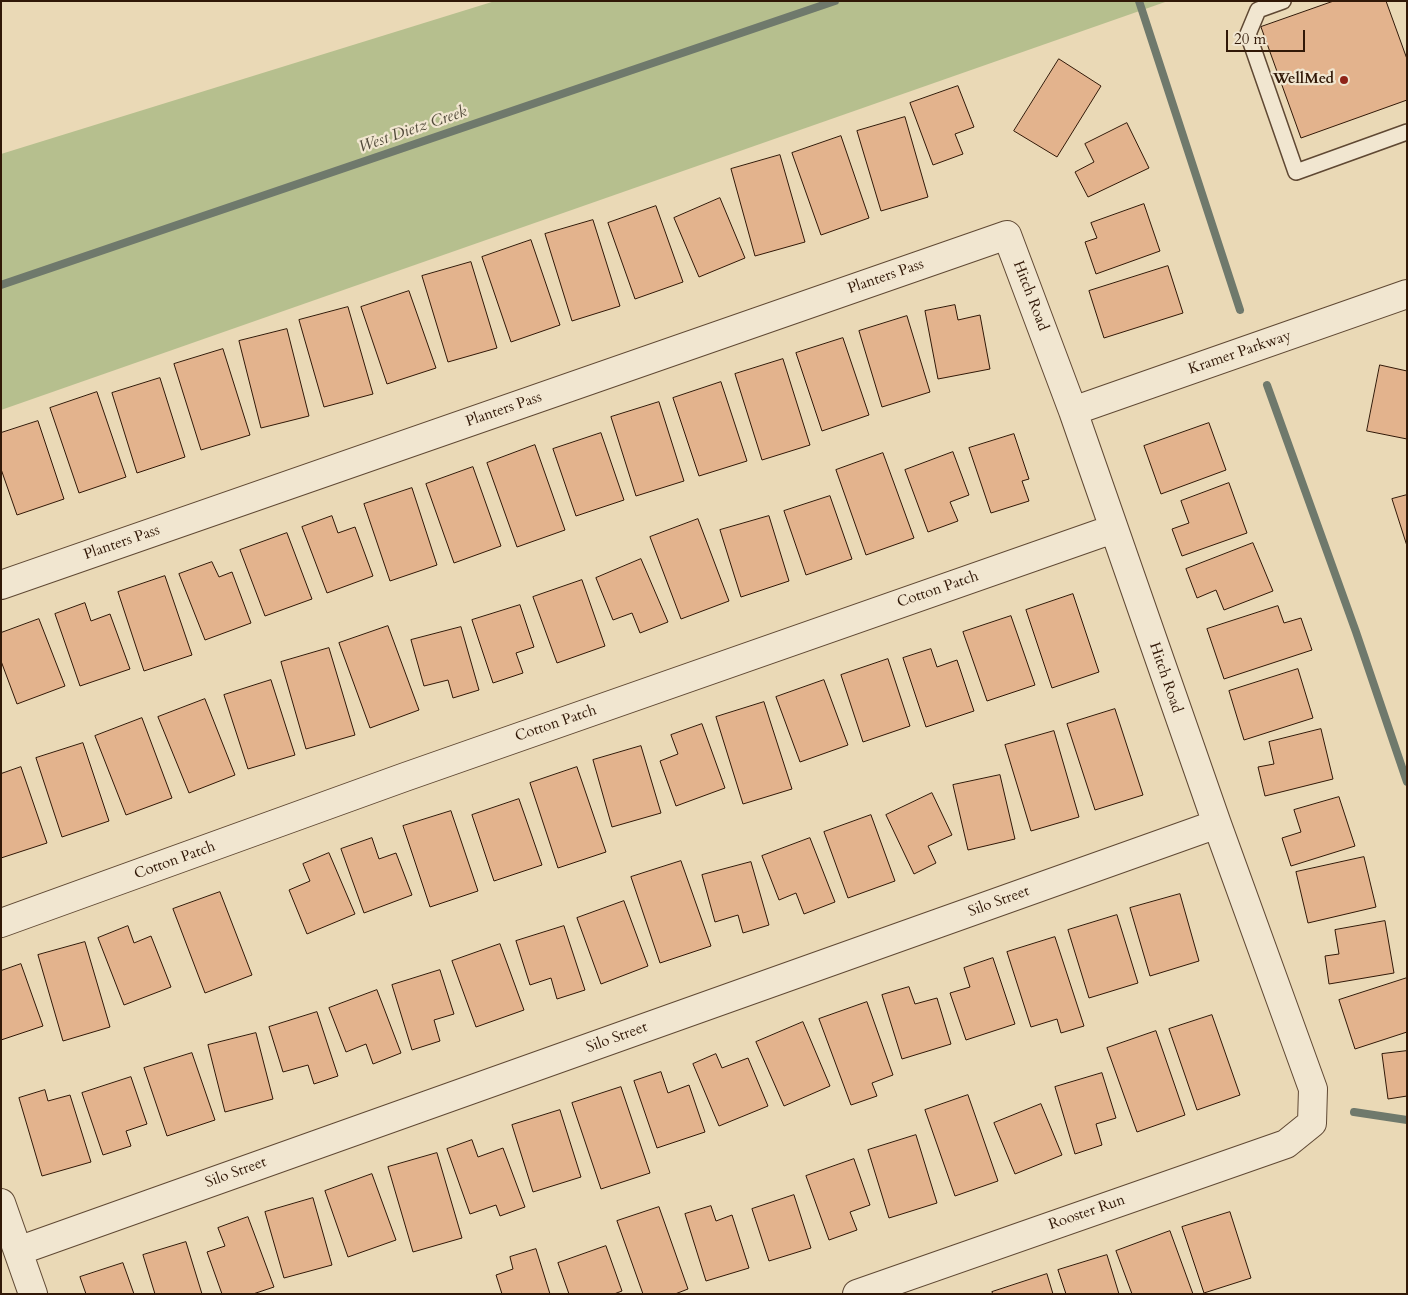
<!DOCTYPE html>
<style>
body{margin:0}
#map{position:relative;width:1408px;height:1295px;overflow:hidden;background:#ead9b6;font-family:Cardo,serif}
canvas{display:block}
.frame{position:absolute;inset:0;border:2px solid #311807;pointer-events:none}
.scale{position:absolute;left:1226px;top:30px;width:79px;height:22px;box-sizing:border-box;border:2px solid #311807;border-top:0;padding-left:6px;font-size:15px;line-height:18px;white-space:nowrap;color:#311807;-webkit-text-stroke:4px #f1e6d0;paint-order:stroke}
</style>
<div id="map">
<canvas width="1408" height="1295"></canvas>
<div class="frame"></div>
<div class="scale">20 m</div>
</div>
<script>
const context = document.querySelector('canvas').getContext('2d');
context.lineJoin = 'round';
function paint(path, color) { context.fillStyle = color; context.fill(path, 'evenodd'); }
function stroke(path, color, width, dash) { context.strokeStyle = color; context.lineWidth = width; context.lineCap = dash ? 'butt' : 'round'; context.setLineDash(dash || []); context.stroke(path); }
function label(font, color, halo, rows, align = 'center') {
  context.font = font + ' Cardo,serif'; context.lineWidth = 4.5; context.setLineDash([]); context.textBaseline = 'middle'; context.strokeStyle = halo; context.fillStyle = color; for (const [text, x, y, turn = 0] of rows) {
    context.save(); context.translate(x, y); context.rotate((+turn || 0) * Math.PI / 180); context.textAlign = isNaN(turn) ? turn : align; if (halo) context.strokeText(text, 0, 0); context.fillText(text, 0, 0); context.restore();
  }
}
paint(new Path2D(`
 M495,1H1168L1,410V154Z`), '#b6bf8e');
stroke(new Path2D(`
 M1139,1L1240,310
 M1,285L835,1
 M1267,385L1356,632L1407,782
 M1354,1112L1407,1120`), '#6f796c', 8);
const building = new Path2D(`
 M1334,1H1386L1407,59V100L1301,138L1261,27Z
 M1059,59L1101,86L1057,157L1014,131Z
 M958,86L974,127L955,134L963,154L933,165L910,103Z
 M905,117L928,197L881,211L857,131Z
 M1127,123L1149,168L1088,197L1075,172L1094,162L1085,144Z
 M841,136L869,218L821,235L792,153Z
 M780,155L805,242L755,256L731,169Z
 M720,198L745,258L699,277L674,218Z
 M1144,204L1160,251L1096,274L1085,242L1097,238L1091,223Z
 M656,206L683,282L635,299L608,223Z
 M593,220L620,306L572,321L545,234Z
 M531,240L560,325L511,342L482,257Z
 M471,262L497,348L448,362L422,276Z
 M1168,266L1183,313L1104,338L1089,291Z
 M409,291L436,368L387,384L361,307Z
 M955,305L958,320L980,315L990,369L938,379L925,311Z
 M348,307L373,394L324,407L299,320Z
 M907,316L930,392L882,407L859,331Z
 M287,329L309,416L261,428L239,341Z
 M843,338L869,415L822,431L796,353Z
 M223,349L250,435L201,450L174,364Z
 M783,359L810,445L762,460L735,374Z
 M1380,365L1407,371V439L1367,431Z
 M160,378L185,457L137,473L112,393Z
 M721,382L747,461L699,476L673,398Z
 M97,392L126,477L79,493L50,408Z
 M659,402L684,481L636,496L611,417Z
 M38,421L64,499L17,515L1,469V433Z
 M1209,423L1226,470L1161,494L1144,446Z
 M601,433L624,500L576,516L553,449Z
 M1014,434L1029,479L1022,481L1029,501L991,513L969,448Z
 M535,445L565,530L517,547L487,463Z
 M953,452L969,495L950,502L958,521L928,532L905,470Z
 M883,453L914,538L866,555L836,470Z
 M473,467L501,546L454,563L426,484Z
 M1229,483L1247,533L1182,556L1172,529L1189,523L1181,501Z
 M412,488L437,565L390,581L364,504Z
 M1407,495V546L1392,499Z
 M830,496L852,559L806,575L784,511Z
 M332,516L338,533L355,527L373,576L327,593L302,527Z
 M769,516L789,581L741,597L720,530Z
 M698,519L729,601L681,619L650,537Z
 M287,533L312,599L265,616L240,550Z
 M1253,543L1273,591L1224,610L1216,590L1197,598L1186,569Z
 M641,559L668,622L640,633L632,613L613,620L596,578Z
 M212,562L219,577L232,572L251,623L205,640L179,574Z
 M165,576L192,655L144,671L118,592Z
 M582,580L605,646L557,663L533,597Z
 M1073,594L1099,672L1052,688L1026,610Z
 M85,603L91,621L110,614L130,669L80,686L55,614Z
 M520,605L534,647L516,653L523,673L493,683L472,620Z
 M1278,606L1284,623L1301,618L1312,650L1224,679L1207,629Z
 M1011,616L1035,685L987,701L963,632Z
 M39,619L65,686L17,704L1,661V633Z
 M388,626L419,710L370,728L339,643Z
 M461,627L479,690L453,698L448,680L424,686L411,640Z
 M329,648L355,735L306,749L281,662Z
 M931,649L937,667L957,660L974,711L926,727L903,658Z
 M888,659L910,726L863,742L841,675Z
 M1298,669L1313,718L1244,740L1229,691Z
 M271,680L295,755L248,769L224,695Z
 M824,680L848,745L800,762L776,697Z
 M205,699L235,775L189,793L158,717Z
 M764,702L792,789L743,804L716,717Z
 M1115,709L1143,795L1095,810L1067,724Z
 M142,718L172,798L126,815L95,736Z
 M702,724L725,788L676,806L660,761L678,754L671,735Z
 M1321,729L1333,779L1265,796L1258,767L1274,764L1269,742Z
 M1054,731L1079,817L1031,831L1005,745Z
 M83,743L109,821L62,837L36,758Z
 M641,746L661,813L612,827L593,760Z
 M21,767L47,843L1,858V774Z
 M577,767L606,852L558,868L530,783Z
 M1000,775L1015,839L968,850L953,785Z
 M932,793L952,835L928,846L936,863L914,874L886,815Z
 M1339,797L1355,846L1291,866L1282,838L1301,832L1294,810Z
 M519,799L542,865L494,881L472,815Z
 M451,811L478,891L430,907L403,826Z
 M871,815L895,881L848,898L824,832Z
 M372,838L379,859L396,853L412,895L364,913L341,849Z
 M810,838L835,902L804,914L796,893L779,900L762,856Z
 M329,853L355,914L307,934L289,890L310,881L303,864Z
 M1364,857L1376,907L1308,923L1296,872Z
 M681,861L711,946L660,963L631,877Z
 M751,862L769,925L743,933L738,915L715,922L702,875Z
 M220,892L252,975L205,993L173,909Z
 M1180,894L1199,961L1150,976L1130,908Z
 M624,901L648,966L601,984L577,918Z
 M1117,915L1138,983L1089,998L1068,930Z
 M1385,921L1394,973L1329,984L1325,956L1339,954L1335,930Z
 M128,926L134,943L151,936L171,987L124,1005L98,938Z
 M564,926L585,990L557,999L551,978L530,985L516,941Z
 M1055,937L1084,1026L1061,1033L1057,1019L1031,1027L1007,952Z
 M85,942L110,1027L63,1041L38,955Z
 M500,944L524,1010L476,1027L452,961Z
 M993,958L1015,1024L966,1040L950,993L970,987L964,968Z
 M21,964L43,1026L1,1040V971Z
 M440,970L454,1014L434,1020L440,1041L412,1050L392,985Z
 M1407,978V1032L1355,1049L1339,1000Z
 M909,987L915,1004L937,998L951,1044L902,1059L882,995Z
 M377,990L401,1053L373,1064L366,1044L346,1052L329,1008Z
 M867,1002L893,1075L872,1083L877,1096L851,1105L819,1019Z
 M317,1012L338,1076L314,1084L308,1065L283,1072L269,1027Z
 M1212,1015L1240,1095L1197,1110L1169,1029Z
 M803,1022L830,1086L784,1106L756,1042Z
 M1156,1031L1185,1115L1137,1132L1107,1048Z
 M256,1033L273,1099L225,1112L208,1045Z
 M1407,1051V1096L1388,1099L1382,1054Z
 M192,1053L215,1120L167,1136L144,1068Z
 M716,1054L722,1068L748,1058L768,1106L719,1126L693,1064Z
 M661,1072L668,1093L689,1085L705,1132L657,1148L634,1081Z
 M1102,1073L1116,1118L1096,1124L1102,1145L1075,1154L1055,1087Z
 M131,1077L147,1124L126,1131L131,1146L103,1155L82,1093Z
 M621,1087L650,1173L601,1189L572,1103Z
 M45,1090L48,1101L70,1095L91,1162L42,1176L19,1098Z
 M968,1095L998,1181L955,1196L925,1110Z
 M1041,1104L1062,1155L1015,1174L994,1123Z
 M560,1110L581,1177L533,1192L512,1125Z
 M916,1135L937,1203L889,1218L868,1150Z
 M472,1140L478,1157L503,1148L525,1207L500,1216L496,1205L470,1214L447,1149Z
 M437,1153L462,1238L413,1252L388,1167Z
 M854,1159L870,1205L850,1212L857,1230L829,1240L806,1176Z
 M372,1174L396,1240L348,1257L325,1191Z
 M794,1195L811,1248L769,1261L752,1209Z
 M313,1198L332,1265L284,1278L265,1212Z
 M711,1206L716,1221L732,1215L749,1268L706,1281L685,1214Z
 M659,1207L688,1289L675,1294H643L617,1221Z
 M1230,1212L1251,1278L1204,1293L1182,1227Z
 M248,1217L274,1287L253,1294H222L207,1252L225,1246L218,1228Z
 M1170,1231L1193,1294H1132L1116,1251Z
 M186,1242L202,1294H155L143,1255Z
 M606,1246L622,1291L614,1294H569L558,1263Z
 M536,1249L550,1294H502L496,1275L513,1269L510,1257Z
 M1107,1255L1119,1294H1066L1058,1270Z
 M123,1263L134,1294H86L80,1277Z
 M1047,1274L1053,1294H993L992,1292Z`);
paint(building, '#e3b38d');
stroke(building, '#311807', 1);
const service = new Path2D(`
 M1283,1L1258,10L1248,34L1296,172L1407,132`);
const minor = new Path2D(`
 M1073,411L1407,294
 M1,585L1007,235L1073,411L1217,824L1313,1089L1312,1123L1286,1144L857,1294
 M1,923L405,777L1113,529
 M1,1203L33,1294
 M18,1251L1217,824`);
stroke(service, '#5f4833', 18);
stroke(minor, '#5f4833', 30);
stroke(service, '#f1e6d0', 15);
stroke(minor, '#f1e6d0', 28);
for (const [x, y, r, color] of [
 [1344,80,5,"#8f2418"]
]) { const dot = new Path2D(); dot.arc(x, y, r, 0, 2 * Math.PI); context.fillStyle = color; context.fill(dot); stroke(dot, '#f1e6d0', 2); }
label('bold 15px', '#311807', '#f1e6d0', [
 ["WellMed",1334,80]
], 'right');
label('15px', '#311807', '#f1e6d0', [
 ["Planters Pass",886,277,-19],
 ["Hitch Road",1030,296,69],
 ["Kramer Parkway",1240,353,-19],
 ["Planters Pass",504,410,-19],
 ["Planters Pass",122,543,-19],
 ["Cotton Patch",938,590,-19],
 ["Hitch Road",1165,678,71],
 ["Cotton Patch",556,724,-19],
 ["Cotton Patch",175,861,-20],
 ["Silo Street",999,902,-20],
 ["Silo Street",617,1038,-20],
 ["Silo Street",236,1173,-20],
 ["Rooster Run",1087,1213,-19]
]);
label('italic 16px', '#504939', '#f1e6d0', [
 ["West Dietz Creek",413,130,-19]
]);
</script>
